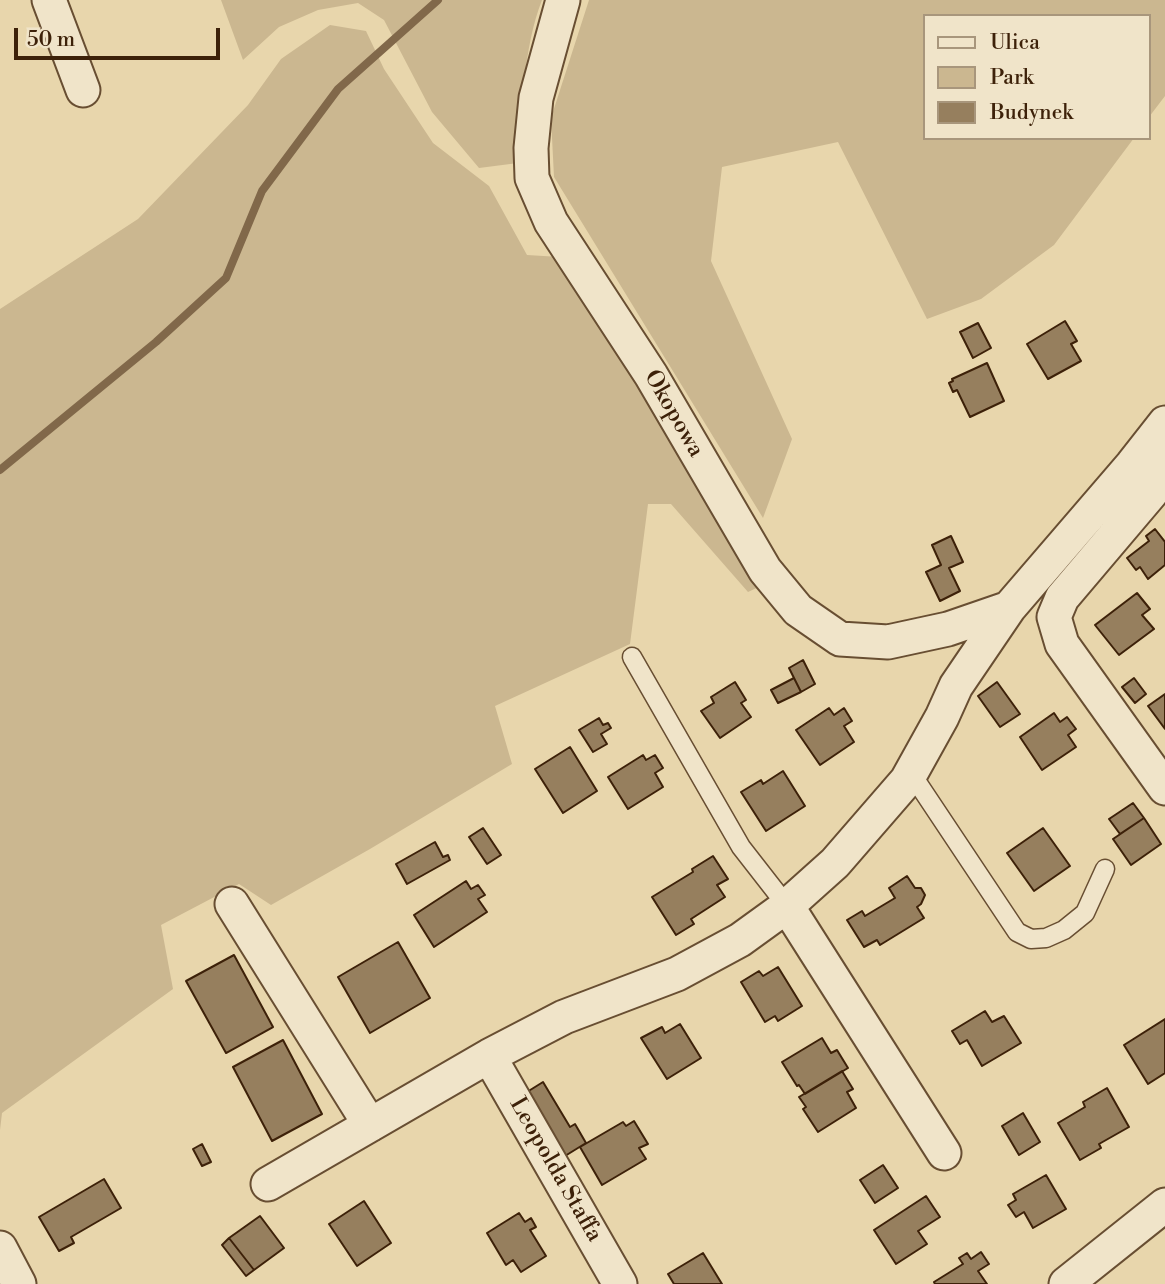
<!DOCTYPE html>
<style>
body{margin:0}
#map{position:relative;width:1165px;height:1284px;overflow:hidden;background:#e8d6ac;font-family:"Libre Bodoni",serif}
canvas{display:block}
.legend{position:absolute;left:923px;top:14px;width:228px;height:126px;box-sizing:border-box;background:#f0e4c9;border:2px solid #a8967c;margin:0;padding:9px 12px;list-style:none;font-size:21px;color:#3d2109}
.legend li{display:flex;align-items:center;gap:14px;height:35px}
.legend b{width:35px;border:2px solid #a8967c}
.scale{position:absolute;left:14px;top:28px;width:206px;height:32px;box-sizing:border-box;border:4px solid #3d2109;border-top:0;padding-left:9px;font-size:21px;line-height:24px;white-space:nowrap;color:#3d2109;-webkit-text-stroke:5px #f0e4c9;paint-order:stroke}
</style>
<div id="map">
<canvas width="1165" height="1284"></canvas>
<ul class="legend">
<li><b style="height:9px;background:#f0e4c9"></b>Ulica</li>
<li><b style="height:19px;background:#cbb790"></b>Park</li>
<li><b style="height:19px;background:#967f5e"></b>Budynek</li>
</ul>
<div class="scale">50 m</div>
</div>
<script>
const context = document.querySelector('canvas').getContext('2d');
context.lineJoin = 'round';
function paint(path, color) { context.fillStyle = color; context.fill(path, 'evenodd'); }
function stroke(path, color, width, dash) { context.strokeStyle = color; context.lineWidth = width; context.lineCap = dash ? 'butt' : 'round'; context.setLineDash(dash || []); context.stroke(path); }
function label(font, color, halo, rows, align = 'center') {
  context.font = font + ' "Libre Bodoni",serif'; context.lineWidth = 5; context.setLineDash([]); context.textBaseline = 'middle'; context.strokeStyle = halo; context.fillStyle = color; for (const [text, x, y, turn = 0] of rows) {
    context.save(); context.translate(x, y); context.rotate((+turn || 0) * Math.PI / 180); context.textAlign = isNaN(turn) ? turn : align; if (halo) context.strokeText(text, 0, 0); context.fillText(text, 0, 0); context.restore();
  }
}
paint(new Path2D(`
 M221,0H542C523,48 522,112 518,163L479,168L432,112L384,20L358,3L318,10L279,27L243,60Z
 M589,0H1165V96L1149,117V16H925V138H1134L1054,245L981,299L927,319L838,142L722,167L711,261L792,439L763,518L554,177L551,118Z
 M330,25L366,31L384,69L433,143L489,186L527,255L560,257L763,585L748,592L671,504H648L630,644L495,706L512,764L370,849L271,905L239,884L161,925L173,989L2,1113L0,1130V309L138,219L248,105L281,59Z`), '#cbb790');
stroke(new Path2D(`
 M0,470L156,342L226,278L262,191L338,89L438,0`), '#81684a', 8);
const building = new Path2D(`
 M1065,321L1077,341L1071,344L1081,361L1048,379L1027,344Z
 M978,323L991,348L973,358L960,332Z
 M987,363L1004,401L970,417L957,390L953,392L949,383L953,381L952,379Z
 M1155,529L1165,542V565L1148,579L1140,567L1136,570L1127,558L1149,541L1146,536Z
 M951,536L963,562L949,568L960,591L940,601L926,572L941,565L932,545Z
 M1137,593L1150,609L1142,615L1154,629L1119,655L1095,625Z
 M803,660L815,684L801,692L789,668Z
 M794,678L801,692L778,703L771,690Z
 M1134,678L1146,694L1135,703L1122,687Z
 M735,682L746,700L741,703L751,717L720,738L701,711L714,703L711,697Z
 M997,682L1020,714L1000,727L978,696Z
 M1165,694V729L1148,706Z
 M829,708L834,715L844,708L852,721L844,726L854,742L820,765L796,730Z
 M1054,713L1060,722L1067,717L1076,729L1068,735L1076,747L1042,770L1020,737Z
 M599,718L603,725L608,723L611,728L601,734L607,744L593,752L579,730Z
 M570,747L597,791L563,813L535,769Z
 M643,755L646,760L655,755L663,768L655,773L663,787L628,809L608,777Z
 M783,771L805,806L766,831L741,792L761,780L763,784Z
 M1133,803L1144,818L1120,834L1109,819Z
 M1144,818L1161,844L1131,865L1113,839Z
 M483,828L501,855L487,864L469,837Z
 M1043,828L1070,866L1034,891L1007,853Z
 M435,842L443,857L448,855L450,860L407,884L396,864Z
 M713,856L728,879L717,885L725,897L691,919L694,924L676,935L652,897L693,872L692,869Z
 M907,876L915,888H921L925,895L921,904L917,907L924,918L880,945L877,940L864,947L847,920L862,911L865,916L895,898L889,888Z
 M466,881L471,889L478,885L485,895L478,899L487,912L434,947L414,915Z
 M398,942L430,998L370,1033L338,977Z
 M234,955L273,1027L226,1053L186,981Z
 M778,967L802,1006L778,1021L775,1016L765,1022L741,982L759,971L763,976Z
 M985,1011L992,1022L1004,1016L1021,1043L982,1066L967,1040L960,1044L952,1031Z
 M1165,1019V1073L1148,1084L1124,1045Z
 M680,1024L701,1058L667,1079L641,1038L662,1027L665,1033Z
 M822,1038L831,1053L837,1050L848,1068L805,1094L799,1085L797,1086L782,1062Z
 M283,1040L322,1114L272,1141L233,1067Z
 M842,1071L853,1089L847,1092L856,1108L818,1132L803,1109L806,1107L799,1097Z
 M543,1082L570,1127L575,1124L586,1143L565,1156L527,1092Z
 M1107,1088L1129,1127L1099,1144L1101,1148L1080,1160L1058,1123L1085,1107L1083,1102Z
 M1023,1113L1040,1142L1019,1155L1002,1126Z
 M634,1121L648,1144L639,1148L646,1159L602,1185L580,1147L623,1122L626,1126Z
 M202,1144L211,1162L202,1166L193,1149Z
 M883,1165L898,1188L875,1203L860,1180Z
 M1046,1175L1066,1209L1033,1228L1024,1212L1016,1217L1008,1205L1016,1200L1013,1194Z
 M104,1179L121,1208L71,1237L74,1243L59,1251L39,1217Z
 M926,1196L940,1217L918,1231L927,1244L896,1264L874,1230Z
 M364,1201L391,1243L357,1266L329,1224Z
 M519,1213L525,1222L531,1218L536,1227L530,1230L546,1256L521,1272L513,1260L506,1265L487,1233Z
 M260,1216L284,1248L254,1270L229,1238Z
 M229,1238L254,1270L246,1276L222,1245Z
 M981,1252L989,1264L978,1271L987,1284H935L934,1282L963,1264L959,1258L967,1253L971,1259Z
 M703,1253L722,1284H674L668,1274Z`);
paint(building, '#967f5e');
stroke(building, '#3d2109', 2);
const lane = new Path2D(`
 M632,657L741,847L787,906
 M911,773L1017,932L1031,939L1046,938L1064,930L1085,913L1105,869`);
const street = new Path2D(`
 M49,0L83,90
 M563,0L536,98L531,148L532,178L551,222L651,375L765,570L798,610L840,639L888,642L948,629L1009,608
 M1165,449L1163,468L1151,493L1062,598L1054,617L1062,644L1165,788
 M232,904L370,1125
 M787,906L944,1153
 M489,1056L620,1284
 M268,1184L489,1056L564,1017L677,974L740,940L787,906L835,863L907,780L942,717L956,686L1009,608L1132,465L1165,423
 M0,1248L19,1284
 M1066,1284L1165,1205`);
stroke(lane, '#684e32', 21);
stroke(street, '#684e32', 37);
stroke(lane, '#f0e4c9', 18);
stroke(street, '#f0e4c9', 33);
label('23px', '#3d2109', '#f0e4c9', [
 ["Okopowa",673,414,60],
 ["Leopolda Staffa",555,1170,60]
]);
</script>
